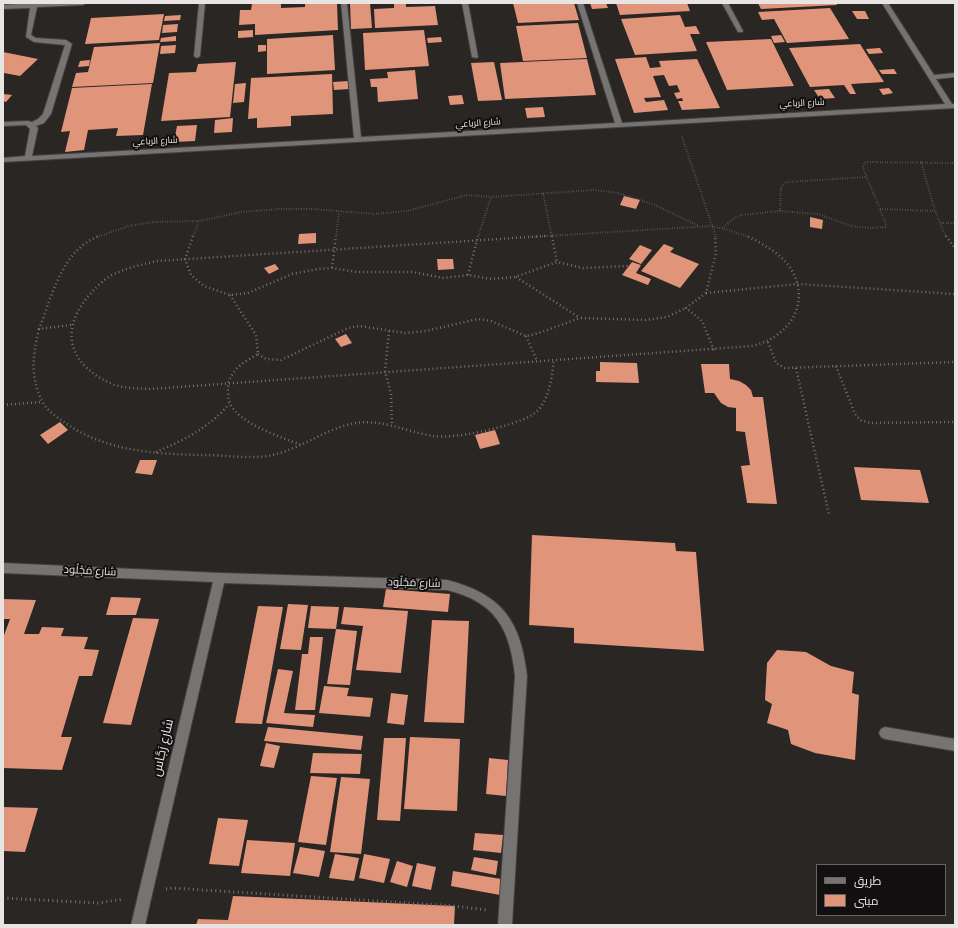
<!DOCTYPE html>
<meta charset="utf-8">
<style>
body{margin:0}
#map{position:relative;width:958px;height:928px;overflow:hidden;background:#2a2624;font-family:Overpass,Cairo,sans-serif}
canvas{display:block}
.frame{position:absolute;inset:0;border:4px solid #e7e4e3;pointer-events:none}
.legend{position:absolute;left:816px;top:864px;width:130px;height:52px;box-sizing:border-box;background:#110f0f;border:1px solid #676464;margin:0;padding:5px 7px;list-style:none;font-size:12px;color:#e7e4e3}
.legend li{display:flex;align-items:center;gap:8px;height:20px}
.legend b{width:20px;border:1px solid #676464}
</style>
<div id="map">
<canvas width="958" height="928"></canvas>
<div class="frame"></div>
<ul class="legend">
<li><b style="height:5px;background:#767473"></b>طريق</li>
<li><b style="height:11px;background:#e0957a"></b>مبنى</li>
</ul>
</div>
<script>
const context = document.querySelector('canvas').getContext('2d');
context.lineJoin = 'round';
function paint(path, color) { context.fillStyle = color; context.fill(path, 'evenodd'); }
function stroke(path, color, width, dash) { context.strokeStyle = color; context.lineWidth = width; context.lineCap = dash ? 'butt' : 'round'; context.setLineDash(dash || []); context.stroke(path); }
function label(font, color, halo, rows, align = 'center') {
  context.font = font + ' Overpass,Cairo,sans-serif'; context.lineWidth = 4; context.setLineDash([]); context.textBaseline = 'middle'; context.strokeStyle = halo; context.fillStyle = color; for (const [text, x, y, turn = 0] of rows) {
    context.save(); context.translate(x, y); context.rotate((+turn || 0) * Math.PI / 180); context.textAlign = isNaN(turn) ? turn : align; if (halo) context.strokeText(text, 0, 0); context.fillText(text, 0, 0); context.restore();
  }
}
paint(new Path2D(`
 M281,3V8L305,7V3H337L338,30L255,35V24L239,25L240,10H251L252,4Z
 M350,3H370L372,28L351,29Z
 M394,3H406V7L435,6L438,25L375,28L374,9L394,8Z
 M513,3H574L579,20L518,23Z
 M590,3H606L608,8L592,9Z
 M616,3H687L690,11L620,15Z
 M758,3H836L837,5L761,9Z
 M830,8L849,39L787,43L774,19L762,20L758,12Z
 M852,11H865L869,19H857Z
 M164,14L159,40L85,44L91,18Z
 M181,15L180,20L164,21L165,16Z
 M680,15L685,27L696,26L700,34H690L697,51L635,55L621,19Z
 M578,23L587,58L523,61L516,26Z
 M178,24L177,32L162,33L163,25Z
 M253,30V37L238,38V31Z
 M424,30L429,66L365,70L363,33Z
 M333,35L335,70L267,74V39Z
 M781,35L785,42L774,43L771,36Z
 M176,36V41L160,42L161,38Z
 M441,37L442,42L428,43L427,38Z
 M771,39L794,86L727,90L706,42Z
 M160,43L153,83L72,87L76,73L88,72L94,47Z
 M860,44L884,82L851,84L856,94H850L844,85L810,87L789,48Z
 M176,45L175,53L160,54L161,46Z
 M258,45H266V51L258,52Z
 M880,48L883,53L869,54L866,49Z
 M3,52L38,59L20,76L4,73L3,74Z
 M646,57L650,68L661,67L659,61L697,59L720,108L682,110L678,101H683L682,98L677,99L674,93L680,92L677,85L669,86L664,75L653,76L661,97L644,98L646,102L664,100L668,110L634,113L615,59Z
 M587,59L596,95L505,99L500,63Z
 M90,60L89,66L78,67L80,61Z
 M236,62L230,117L161,121L169,73L196,72L198,64Z
 M494,62L502,100L478,101L471,63Z
 M894,69L897,74H882L879,70Z
 M415,70L418,99L378,102L377,87H371L370,79L388,78L387,72Z
 M332,74L333,114L291,116V126L257,128V118L248,119L251,78Z
 M348,81L349,89L334,90L333,82Z
 M246,83L244,102L233,103L235,84Z
 M152,84L143,135L116,136L118,128L88,130L84,150L65,152L70,131L61,132L72,88Z
 M889,88L893,93L883,95L879,89Z
 M829,89L835,98L820,99L814,90Z
 M3,94L12,95L6,102L3,101Z
 M462,95L464,104L450,105L448,96Z
 M543,107L545,117L527,118L525,108Z
 M233,118L232,132L214,133L215,120Z
 M197,125L195,141L174,142L177,126Z
 M624,196L640,200L636,209L620,205Z
 M810,217L823,220L822,229L810,227Z
 M316,233V243L298,244L299,234Z
 M664,244L674,248L670,252L699,264L680,288L641,271Z
 M640,245L652,250L641,264L629,259Z
 M437,259H453L454,269L438,270Z
 M632,262L641,265L636,273L651,279L648,285L622,275Z
 M275,264L279,269L269,274L264,268Z
 M346,334L352,343L341,347L335,339Z
 M600,362L637,363L639,383L596,382V371H600Z
 M701,364H729L730,379L739,381L746,385L751,390L753,397H763L777,504L747,503L741,466L750,465L745,432L736,431V408L728,407L721,403L714,393H705Z
 M60,422L68,430L48,444L40,435Z
 M495,430L500,444L480,449L475,435Z
 M140,460H157L152,475L135,473Z
 M854,467L920,470L929,503L861,500Z
 M532,535L675,543L676,551L696,552L704,651L574,643V628L529,625Z
 M386,589L450,594L448,612L383,607Z
 M111,597L141,598L136,615H106Z
 M3,599L36,600L24,634H39L42,627L64,628L61,636L88,637L84,649L99,650L92,676H79L61,737H72L62,770L3,768V638L10,619H3Z
 M288,604L308,605L301,650L280,649Z
 M258,606L283,607L262,724L235,723Z
 M311,606L339,607L336,629L308,628Z
 M344,607L408,611L401,673L356,670L363,626L341,624Z
 M133,618L159,619L131,725L103,723Z
 M432,620L469,621L464,723L424,722Z
 M336,629L357,631L350,685L327,684Z
 M310,637H323L315,710H295L302,654H308Z
 M777,650L806,652L831,666L854,672L852,693L859,695L855,760L815,753L791,744L788,730L767,723L772,704L765,700L767,663Z
 M278,669L293,671L284,713L315,715L313,727L266,723Z
 M324,686L349,688L347,696L373,698L370,717L319,713Z
 M391,693L408,695L404,725L387,723Z
 M268,727L363,736L361,750L264,741Z
 M410,737L460,739L457,811L404,809Z
 M384,738H406L400,821L377,820Z
 M266,743L280,746L274,768L260,766Z
 M313,753L362,754L360,774L310,773Z
 M489,758L508,760L506,796L486,794Z
 M311,776L337,778L326,845L298,842Z
 M341,777L370,779L361,854L330,852Z
 M3,807L38,808L25,852L3,851Z
 M218,818L248,820L239,866L209,864Z
 M475,833L503,835L501,853L473,850Z
 M247,840L295,843L290,876L241,873Z
 M300,847L325,851L319,877L293,873Z
 M335,854L359,858L354,881L329,878Z
 M364,854L390,859L384,883L359,878Z
 M474,857L498,861L496,875L471,870Z
 M397,861L413,866L407,887L390,882Z
 M417,863L436,867L431,890L412,886Z
 M453,871L501,879L500,895L451,886Z
 M233,896L455,906L454,925H196L198,919L228,920Z`), '#e0957a');
const minor = new Path2D(`
 M34,3H86L83,5L37,7L31,35L36,38L66,40L72,44L51,114L44,123L36,126L38,128L32,156L354,138L341,3H347L361,137L615,123L577,3H583L622,123L945,104L882,3H888L934,75L955,73V77L936,79L952,104H955V108L3,162V158L25,156L30,129L26,125L3,126V122L28,121L32,122L38,119L43,114L65,45L34,42L26,37L30,8L3,9V5Z
 M199,3H205L200,56L197,58L194,56Z
 M462,3H468L478,57L477,58L472,57Z
 M722,3H728L743,31L742,32H738Z
 M3,563L220,573L447,580C502,594 521,621 527,676L512,925H498L515,676C510,629 496,602 447,590L224,583L145,925H131L213,582L3,573Z
 M885,727L955,739V751L885,739L881,737L879,733L881,729Z`);
stroke(minor, '#44413f', 2);
stroke(new Path2D(`
 M682,137L716,237
 M921,162L935,211L946,237
 M543,193L552,237
 M880,209L935,211
 M780,211L781,187L786,182L866,177
 M941,223H955
 M724,227L733,219L741,215L779,211L818,214L851,226L870,228L885,227L886,224L863,168V165L866,162L955,163
 M97,237L129,226L153,222L199,221L242,212L279,209H313L374,214L407,211L467,195L491,197L594,190L618,193L655,205L699,226
 M193,237L199,221
 M336,237L339,212
 M478,237L491,197
 M530,237L711,226L728,230L749,237`), '#757270', 2, [0.5, 2]);
stroke(new Path2D(`
 M193,236L185,259L191,275L204,286L230,295L248,293L292,274L318,269L332,268L357,272H413L443,278L468,275L490,279L515,277L557,262L583,268L628,266
 M545,236L157,261C141,265 125,268 110,276C101,282 93,290 86,299C58,335 73,367 112,384C124,389 138,388 151,389L752,346C788,338 812,304 791,269C782,254 763,244 747,236
 M552,236L557,262
 M946,236L955,248
 M332,268L336,236
 M468,275L478,236
 M516,277L580,318
 M706,293L798,284L955,294
 M230,295L256,335L258,354C244,362 228,371 228,389C228,393 228,398 229,401C236,423 281,437 301,445
 M71,325L39,329C52,296 62,250 99,236
 M39,329C33,353 30,376 41,399C45,409 55,416 64,422C104,451 154,454 202,455C223,455 246,459 267,456C299,451 325,428 356,423C383,419 407,432 433,436C457,439 511,427 532,415C549,405 552,377 554,359
 M389,331L385,371L391,394L392,424
 M526,336L537,361
 M768,342L776,363L785,368L955,362
 M714,350L702,321L686,308L706,293L716,253L715,236
 M258,354L266,359L281,360L348,328L360,326L405,333L426,331L478,319L491,321L526,336L539,333L580,318L646,320L667,317L686,308
 M836,366L855,414L860,420L870,423L955,422
 M796,368L829,515
 M3,405L41,402
 M156,452C184,440 209,428 229,404`), '#757270', 2.5, [1, 3]);
stroke(new Path2D(`
 M166,889L172,888L455,906L486,910
 M3,898L98,903L124,899`), '#757270', 3, [1, 3.5]);
paint(minor, '#767473');
label('9px', '#e7e4e3', '#110f0f', [
 ["شارع الرباعي",802,104,-3],
 ["شارع الرباعي",478,124,-4],
 ["شارع الرباعي",155,142,-3]
]);
label('11px', '#e7e4e3', '#110f0f', [
 ["شارع مَجْلُود",90,572,3],
 ["شارع مَجْلُود",414,584,2]
]);
label('13px', '#e7e4e3', '#110f0f', [
 ["شارع رَجَّاس",164,748,-77]
]);
</script>
